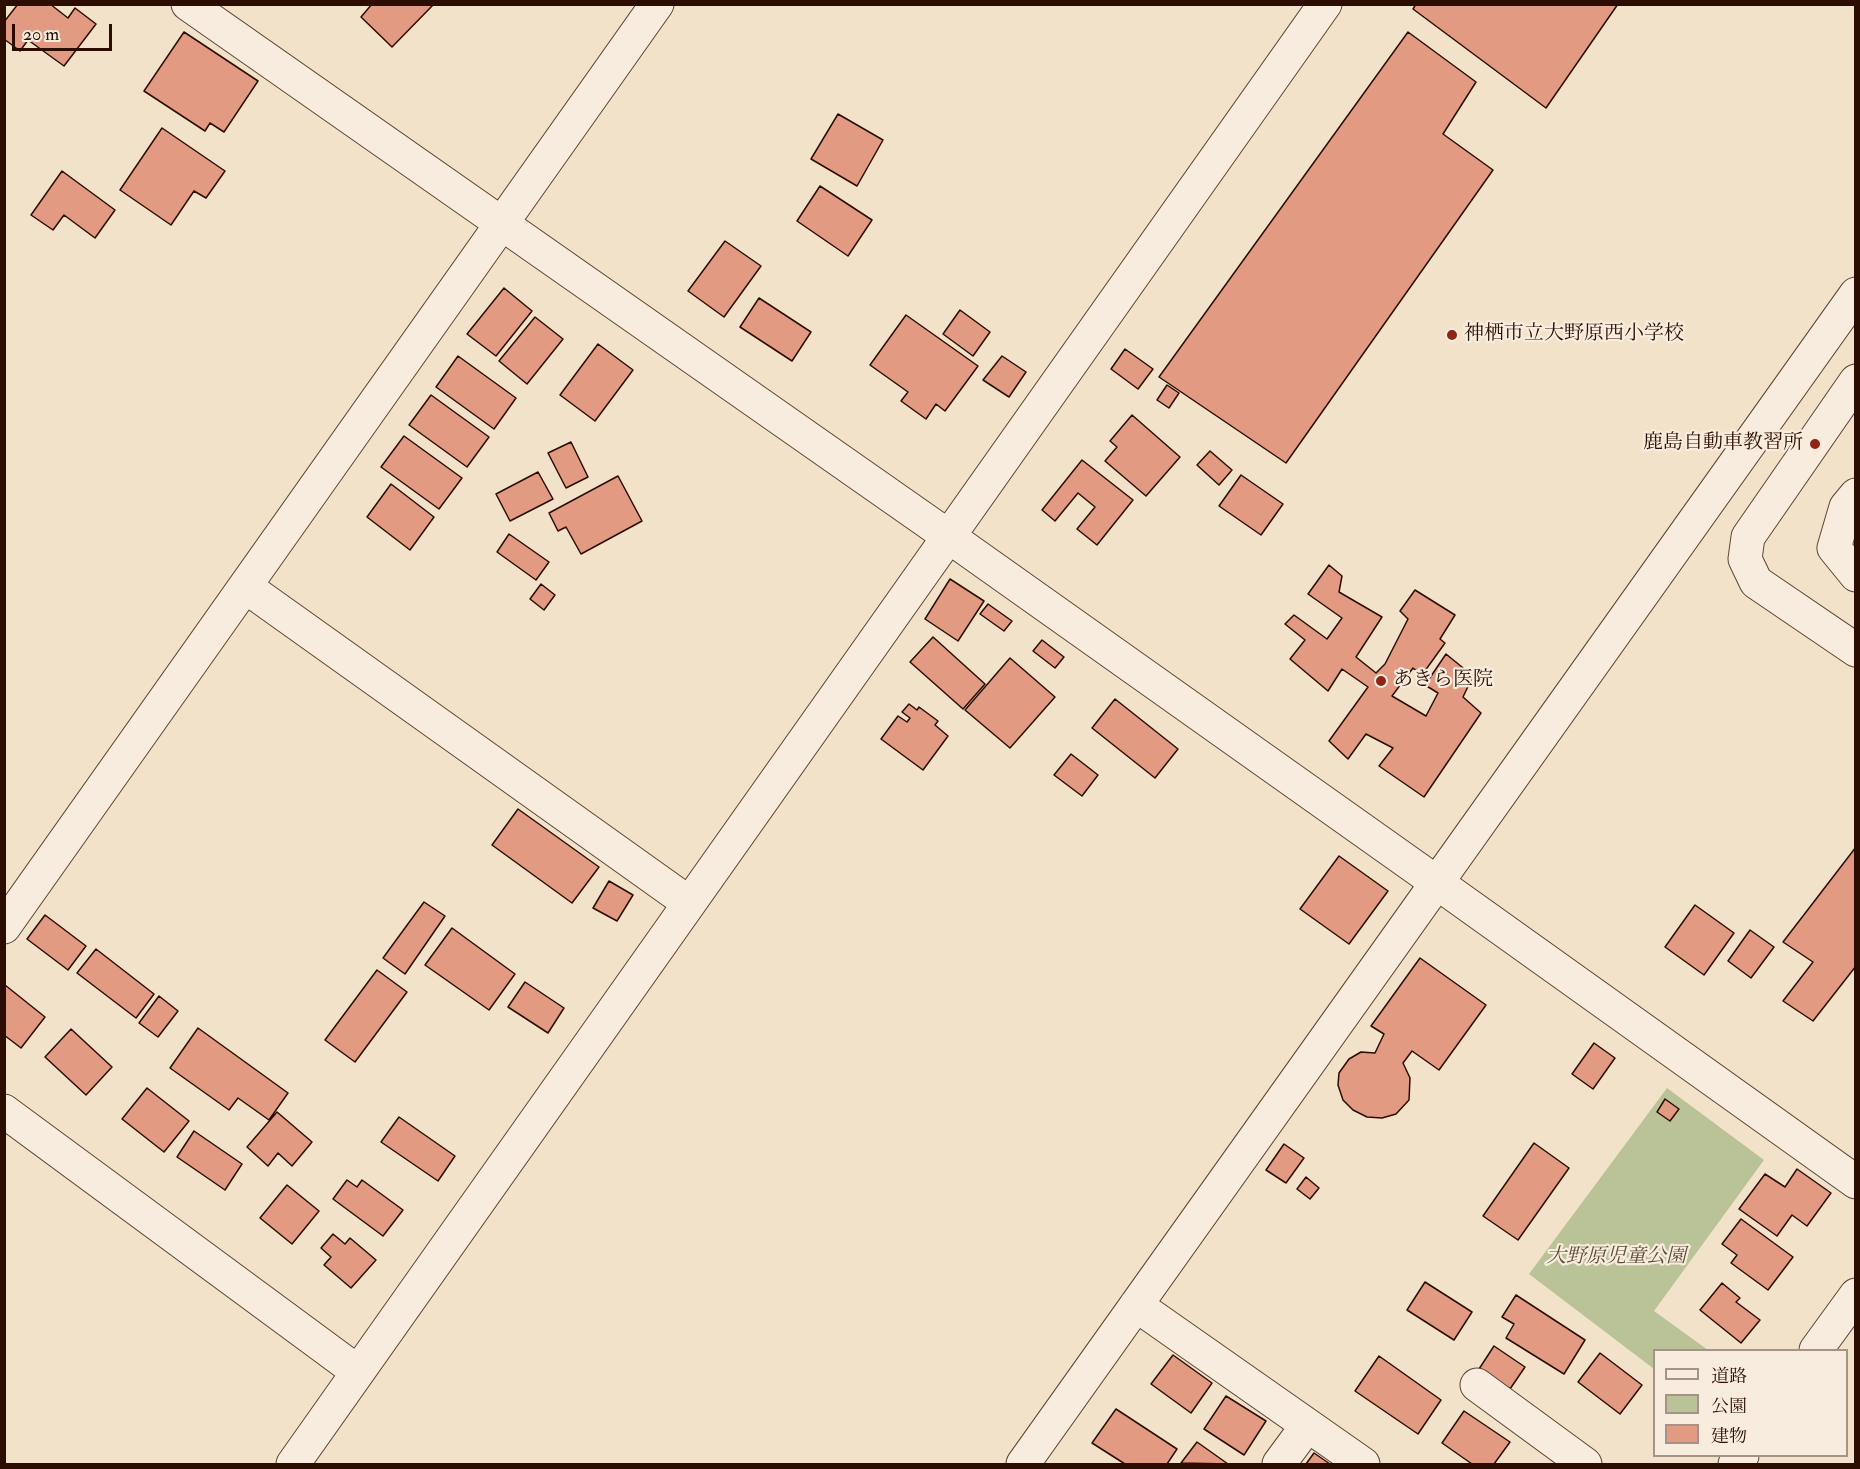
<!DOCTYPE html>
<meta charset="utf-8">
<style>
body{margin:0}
#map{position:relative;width:1860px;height:1469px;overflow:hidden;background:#f3e2ca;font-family:"IM FELL Double Pica","Noto Serif JP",serif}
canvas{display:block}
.frame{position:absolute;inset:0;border:6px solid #2b0e01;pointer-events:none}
.legend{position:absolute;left:1653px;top:1349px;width:195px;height:108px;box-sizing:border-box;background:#f7ecdd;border:2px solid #a59385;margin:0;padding:8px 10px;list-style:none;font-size:18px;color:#2b0e01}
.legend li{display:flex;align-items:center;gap:12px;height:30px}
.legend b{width:30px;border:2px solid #a59385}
.scale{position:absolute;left:12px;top:24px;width:100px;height:27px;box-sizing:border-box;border:3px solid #2b0e01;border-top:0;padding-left:8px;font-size:18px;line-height:21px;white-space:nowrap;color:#2b0e01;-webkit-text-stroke:4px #f7ecdd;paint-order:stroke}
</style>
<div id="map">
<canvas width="1860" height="1469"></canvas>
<div class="frame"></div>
<ul class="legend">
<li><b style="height:8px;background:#f7ecdd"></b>道路</li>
<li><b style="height:16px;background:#bac397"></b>公園</li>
<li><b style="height:16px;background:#e39a82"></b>建物</li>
</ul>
<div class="scale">20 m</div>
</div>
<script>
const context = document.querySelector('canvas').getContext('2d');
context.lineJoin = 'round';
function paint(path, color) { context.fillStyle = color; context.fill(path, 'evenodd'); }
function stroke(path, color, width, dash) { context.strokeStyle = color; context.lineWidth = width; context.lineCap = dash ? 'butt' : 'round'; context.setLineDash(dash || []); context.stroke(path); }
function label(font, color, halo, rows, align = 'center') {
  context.font = font + ' "IM FELL Double Pica","Noto Serif JP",serif'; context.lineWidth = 4.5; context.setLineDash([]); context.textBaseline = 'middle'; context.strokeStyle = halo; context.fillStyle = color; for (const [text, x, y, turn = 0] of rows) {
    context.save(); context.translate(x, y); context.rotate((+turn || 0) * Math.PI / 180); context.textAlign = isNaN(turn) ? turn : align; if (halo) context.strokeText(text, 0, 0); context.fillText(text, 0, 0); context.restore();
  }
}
paint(new Path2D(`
 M1667,1088L1764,1160L1654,1311L1708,1350H1654V1369L1529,1274Z`), '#bac397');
const building = new Path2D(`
 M18,4H50L68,18L75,8L96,24L64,66L28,40L20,51L4,39V22Z
 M434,4L392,47L361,17L372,4Z
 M1416,4H1618L1546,108L1413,9Z
 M184,32L258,81L224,132L210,123L205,131L144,91Z
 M1408,32L1476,82L1443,134L1493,170L1286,463L1159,377Z
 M838,114L883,140L857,186L811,159Z
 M162,128L225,171L206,198L194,191L171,225L120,190Z
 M62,171L115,210L95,238L64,215L53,230L31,215Z
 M820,186L872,220L848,256L797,221Z
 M725,241L761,266L724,317L688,291Z
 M504,288L532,311L496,356L467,334Z
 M759,298L811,332L792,361L740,327Z
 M960,310L990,332L973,356L943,334Z
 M906,315L978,366L945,411L936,404L926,419L901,401L908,392L870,365Z
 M535,317L563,339L527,384L499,361Z
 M598,344L633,370L595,421L560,395Z
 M1125,349L1153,369L1138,389L1111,369Z
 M458,356L516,398L494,429L436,387Z
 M1002,356L1026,372L1009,397L983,380Z
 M1167,385L1179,393L1169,408L1157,400Z
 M431,395L489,437L467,467L409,425Z
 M1132,415L1180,457L1146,496L1105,461L1117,447L1110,441Z
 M404,436L462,478L439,509L381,467Z
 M571,442L588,477L566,488L548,453Z
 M1210,451L1232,470L1219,485L1197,465Z
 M1082,460L1133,500L1097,545L1077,529L1095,507L1078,493L1055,521L1042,510Z
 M538,472L553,499L510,521L496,494Z
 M1241,475L1283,504L1261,535L1219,506Z
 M618,476L642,521L581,554L566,527L558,531L549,513Z
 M391,484L434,517L410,550L367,517Z
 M509,534L549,562L536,580L497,552Z
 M1329,565L1342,576L1339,592L1382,617L1356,657L1376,673L1385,664L1408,619L1400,611L1415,590L1455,615L1440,639L1445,643L1422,675L1413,668L1392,696L1426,716L1438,693L1425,685L1446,654L1473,676L1463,697L1481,713L1424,797L1379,766L1393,748L1366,734L1348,759L1329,741L1368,687L1342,669L1328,691L1290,659L1305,640L1285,624L1294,615L1327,639L1342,618L1308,594Z
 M950,579L984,601L958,641L925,619Z
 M541,584L555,595L544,610L530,599Z
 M988,604L1012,621L1004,631L980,614Z
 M933,637L985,684L963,709L910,662Z
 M1042,640L1064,657L1055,668L1033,651Z
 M1010,658L1055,697L1010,748L965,710Z
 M1115,699L1178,749L1155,778L1092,728Z
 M909,704L917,710L919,707L938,721L935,725L948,736L923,770L881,739L898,716L907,722L910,718L902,712Z
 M1071,754L1098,775L1082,796L1054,775Z
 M518,809L599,867L572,903L492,845Z
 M1856,847V966L1813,1021L1783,1001L1813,962L1783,942Z
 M1339,856L1388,891L1349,944L1300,909Z
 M609,881L633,895L617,921L593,908Z
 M424,902L445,916L405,974L383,958Z
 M1695,905L1734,933L1704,975L1665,947Z
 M45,915L86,946L68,970L27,939Z
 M452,928L515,974L489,1010L425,965Z
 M1750,930L1774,947L1751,978L1728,961Z
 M96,949L154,994L136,1018L77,973Z
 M1420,958L1486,1005L1439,1070L1412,1051L1403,1063L1410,1078L1409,1100L1396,1114L1382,1118L1367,1117L1353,1110L1343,1100L1338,1085L1339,1073L1349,1059L1361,1052L1375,1053L1384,1034L1371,1026Z
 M377,970L407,992L355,1062L325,1040Z
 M525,982L564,1008L548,1033L508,1007Z
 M5,985L45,1017L21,1048L4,1035Z
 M159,996L178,1011L158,1037L139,1023Z
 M198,1028L288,1093L269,1120L238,1098L229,1110L170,1068Z
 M71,1029L112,1067L86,1095L45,1057Z
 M1594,1043L1615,1058L1593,1089L1572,1074Z
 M147,1088L189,1121L164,1152L122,1119Z
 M1665,1099L1679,1109L1670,1121L1657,1112Z
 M277,1112L312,1142L292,1166L278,1153L268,1166L247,1147Z
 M399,1117L455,1156L438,1181L381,1142Z
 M194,1131L242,1164L225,1190L177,1157Z
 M1534,1143L1569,1168L1518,1240L1483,1216Z
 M1284,1144L1304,1158L1286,1183L1266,1170Z
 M1797,1169L1831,1193L1807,1226L1792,1215L1777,1236L1739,1209L1765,1174L1785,1187Z
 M1306,1177L1319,1188L1310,1199L1297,1189Z
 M347,1180L357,1187L362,1180L403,1210L383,1236L333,1199Z
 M287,1185L319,1211L292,1244L260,1218Z
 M1741,1219L1793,1257L1768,1290L1731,1263L1737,1255L1722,1244Z
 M333,1234L345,1244L350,1238L376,1260L351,1288L324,1265L331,1257L321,1248Z
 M1425,1282L1472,1312L1454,1340L1407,1310Z
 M1722,1283L1740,1298L1736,1302L1760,1320L1741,1343L1700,1310Z
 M1516,1295L1585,1340L1564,1374L1506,1338L1514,1324L1502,1317Z
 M1494,1346L1525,1367L1510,1389L1479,1369Z
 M1600,1353L1642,1385L1620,1414L1578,1382Z
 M1173,1355L1212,1383L1191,1413L1151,1384Z
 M1379,1356L1441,1400L1418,1434L1355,1391Z
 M1226,1396L1266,1421L1244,1455L1204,1429Z
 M1116,1409L1177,1449L1167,1464H1125L1092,1443Z
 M1464,1411L1510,1442L1494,1464H1472L1442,1443Z
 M1197,1442L1228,1464L1181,1463Z
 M1314,1453L1330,1464H1306Z`);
paint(building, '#e39a82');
stroke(building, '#2b0e01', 1.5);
const minor = new Path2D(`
 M188,4L948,536L1436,882L1856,1182
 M1856,381L1748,537L1745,559L1756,582L1856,650
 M1856,495L1846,507L1834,548L1856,575
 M246,587L689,903
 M4,927L657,4
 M4,1111L358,1372
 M1136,1305L1363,1464
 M1816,1350L1856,1295
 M1477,1385L1585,1464
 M293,1464L1325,4
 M1023,1464L1856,294
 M1279,1464L1307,1426
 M1735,1464L1742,1456`);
stroke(minor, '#5d4333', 35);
stroke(minor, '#f7ecdd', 33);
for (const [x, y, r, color] of [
 [1452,335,6,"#8f2418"],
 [1815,444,6,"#8f2418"],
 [1381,681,6,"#8f2418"]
]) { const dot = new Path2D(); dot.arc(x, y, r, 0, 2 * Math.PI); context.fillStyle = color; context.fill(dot); stroke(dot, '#f7ecdd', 2); }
label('20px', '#2b0e01', '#f7ecdd', [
 ["神栖市立大野原西小学校",1464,335],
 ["鹿島自動車教習所",1803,444,"right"],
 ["あきら医院",1393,681]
], 'left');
label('italic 20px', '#5d4d36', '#f7ecdd', [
 ["大野原児童公園",1616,1258]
]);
</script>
